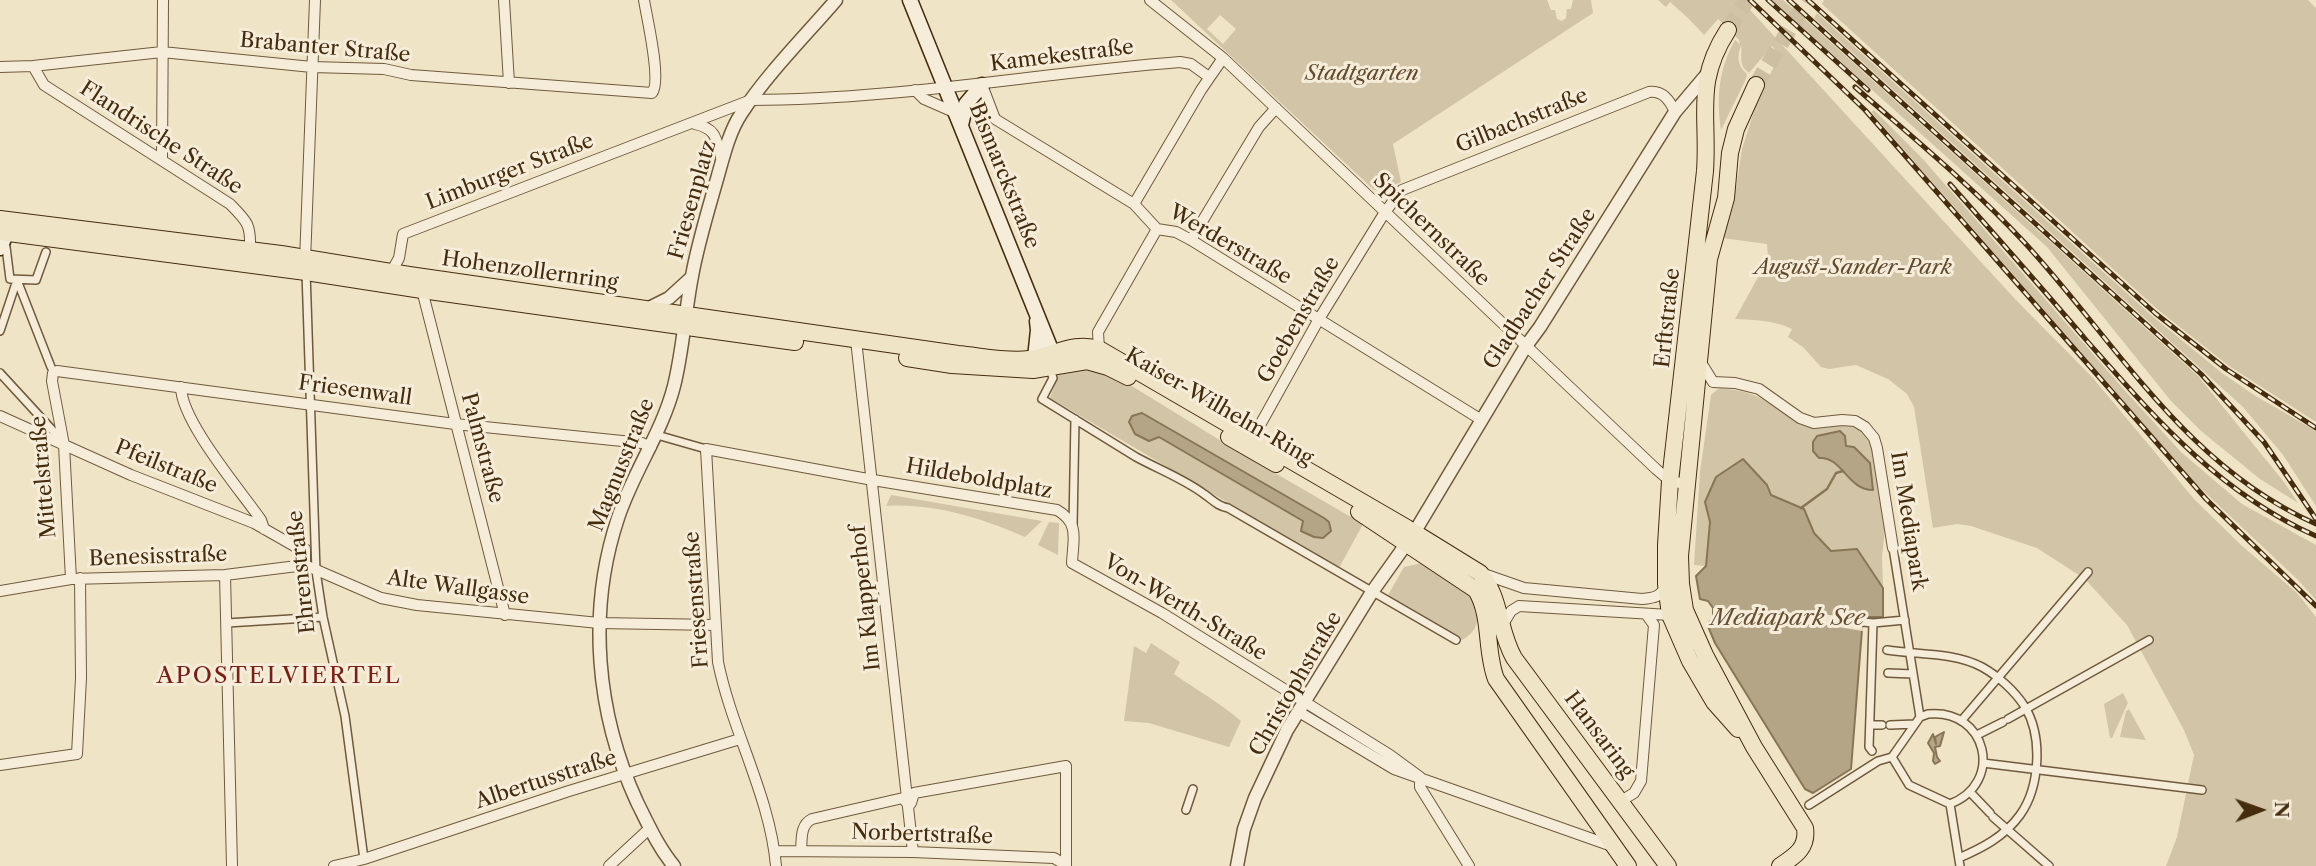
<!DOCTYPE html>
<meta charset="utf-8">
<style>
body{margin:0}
#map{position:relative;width:2316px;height:866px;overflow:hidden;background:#efe4c6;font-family:"Libre Caslon Text",serif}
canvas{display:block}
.north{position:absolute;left:2225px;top:775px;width:70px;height:70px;-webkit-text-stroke:5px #f5edda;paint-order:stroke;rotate:89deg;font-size:19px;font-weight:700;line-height:28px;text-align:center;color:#452c0d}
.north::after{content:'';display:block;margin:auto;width:24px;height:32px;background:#452c0d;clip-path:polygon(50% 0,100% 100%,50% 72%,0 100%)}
</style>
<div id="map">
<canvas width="2316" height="866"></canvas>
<div class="north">N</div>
</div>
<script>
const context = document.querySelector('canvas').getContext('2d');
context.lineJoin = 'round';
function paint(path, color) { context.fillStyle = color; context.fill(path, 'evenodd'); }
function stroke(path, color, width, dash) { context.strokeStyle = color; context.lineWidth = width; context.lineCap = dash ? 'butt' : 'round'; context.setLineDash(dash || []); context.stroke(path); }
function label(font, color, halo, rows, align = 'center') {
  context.font = font + ' "Libre Caslon Text",serif'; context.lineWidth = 6; context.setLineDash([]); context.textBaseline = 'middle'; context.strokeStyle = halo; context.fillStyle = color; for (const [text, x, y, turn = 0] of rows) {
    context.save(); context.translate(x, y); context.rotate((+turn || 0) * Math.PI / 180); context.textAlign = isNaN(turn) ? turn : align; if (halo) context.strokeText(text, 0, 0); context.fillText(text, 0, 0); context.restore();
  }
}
paint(new Path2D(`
 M1171,0H1547L1551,10H1555L1557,19L1562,21L1566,18L1567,9H1571L1573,0H1591L1593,13L1393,144L1401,182L1384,190H1374ZM1220,15L1236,29L1223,44L1207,29Z
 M1658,0H1741L2015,299L2092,377L2194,499L2241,545L2297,593L2316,617V866H2166L2177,837L2194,755L2184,730L2127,625L2085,579L2037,548L1971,526L1957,524L1933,528L1914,407L1907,394L1888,379L1856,365L1829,369L1821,367L1803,347L1788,337L1792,329C1774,320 1754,320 1735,319L1768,259L1767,244L1722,238L1733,207L1742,149L1754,111L1764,90L1763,88L1780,55L1772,46L1749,73C1737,64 1743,55 1741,45C1737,57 1737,65 1747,74L1746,79L1721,130C1716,97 1719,69 1735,40L1740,44L1739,40L1718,19L1704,35L1689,19L1670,2L1666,7Z
 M1772,0H1783L1815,28L2198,376L2284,482L2298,503L2260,479L2201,431L2171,401L2047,247Z
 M1824,0H2308L2316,8V422L2229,366L2157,309L1822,4Z
 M1817,13L2151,315L2222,373L2254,395L2316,431V506L2283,455L2243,407L1814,18Z
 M1874,110L1922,158L2127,393L2181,452L2242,504L2316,545V600L2297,579L2195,483L1871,112Z
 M1086,367L1122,380L1244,455L1363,524L1339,568L1050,398L1059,373Z
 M1719,388C1732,389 1744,391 1756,396C1774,404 1788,420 1808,425C1833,432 1853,413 1871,441L1885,530L1882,556L1883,588L1857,549L1831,551L1814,533L1804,510L1771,495L1767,485L1743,459L1705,502L1710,522L1706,566L1694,565L1700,472L1711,395Z
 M891,495L1042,521L1025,537C981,518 934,503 886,506Z
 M1049,522L1059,523L1058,555L1038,545Z
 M1422,563L1475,596C1479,616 1481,631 1460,641L1387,597L1404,567Z
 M1151,643L1180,662L1174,674C1197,690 1220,703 1241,721L1229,747L1149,723L1124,721L1134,646L1146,653Z
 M2123,693L2128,703L2112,738H2110L2104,704Z
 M2129,709L2146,740L2120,737L2126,711Z`), '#d2c5a7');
const water = new Path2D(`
 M1142,413L1324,518L1329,522L1331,531L1323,538L1314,537L1301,531L1303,521L1159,437L1149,441L1135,434L1129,422L1132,416Z
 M1840,431L1845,436L1846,446L1854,447L1870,463L1873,490C1847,490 1842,456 1819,458L1813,451V442L1817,436Z
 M1743,459L1767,485L1771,495L1804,509L1814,533L1831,551L1857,549L1883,588V617H1863L1851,769L1813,793L1805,789L1715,643L1707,624L1713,618V608L1708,601L1700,599L1696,576L1706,566L1710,522L1705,502L1716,477Z
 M1944,732L1940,746L1935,747L1937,757L1940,761L1935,764L1933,761L1934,753L1928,743L1933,734L1936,744L1935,737Z`);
paint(water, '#b5a587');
stroke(water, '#887556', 2);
paint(new Path2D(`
 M1713,608L1862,617L1863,631L1826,625L1713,618Z`), '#efe4c6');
stroke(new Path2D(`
 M1801,508L1827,489L1836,473L1843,471`), '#887556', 2.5);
stroke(new Path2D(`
 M1728,30L1747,0
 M1756,85L1807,0`), '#cdbfa1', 16, [16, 8]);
const pedestrian = new Path2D(`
 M6,247L10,279L36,280L46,252
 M306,272L316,571L323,617L345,716L364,859
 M17,280L51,367
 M0,331L17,280
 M1050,369L1053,378L1042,399L1136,457C1158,469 1184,479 1204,494C1213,500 1217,506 1228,508L1456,640
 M0,373L56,434
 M657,435L706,449
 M1073,526L1075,419
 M1893,548L1920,717
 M1863,622L1873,623L1905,620
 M227,623L323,617
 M1887,650C1918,655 1954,652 1982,667C1998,676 2015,691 2025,707C2043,737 2040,787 2020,815C2004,837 1982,848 1959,858
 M1888,673L1913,674
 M1928,714C1987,708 2005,783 1950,804L1909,785L1892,757L1920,717Z
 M2008,719L2149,640
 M1962,720L2088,572
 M1870,725H1882
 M1890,725L1915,724
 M1977,735L2003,722
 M1872,751L1869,747L1873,623
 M1983,763L2202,790
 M1970,792L1990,813
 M1950,804L1960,866
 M1809,805L1878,761L1892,757
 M1186,810L1193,789
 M1993,817L2049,866`);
const minor = new Path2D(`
 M504,0L509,83
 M1150,0L1223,58L1656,469L1670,481L1686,484
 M33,66L44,85L230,204C248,222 251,225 250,250
 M0,67L33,66L162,52L312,67L384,69L411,75L652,93C662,81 647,19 644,0
 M982,85L995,119L1134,204L1157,229L1176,232L1191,240L1480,419
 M915,90L924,99L956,113
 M695,124C718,129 716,140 722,161
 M162,158L163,0
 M1134,204L1201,90L1223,58
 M1191,240L1259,127L1276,108
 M305,261L315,0
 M389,276L399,258L403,234L751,100C895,100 1037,73 1180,62L1191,64L1209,77
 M422,290L505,615
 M856,340L913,852
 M1099,349L1098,332L1157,229
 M1700,361L1713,382L1735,383L1759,389L1800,418L1814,423L1842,420L1855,421L1865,427L1874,438L1877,448L1893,548
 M181,387C181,421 241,491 261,520L264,529
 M0,416L131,475L254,523L296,547L305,549V565
 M1250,443L1319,319L1385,212L1402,190L1649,92C1663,90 1670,101 1675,112
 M1481,573L1524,588L1642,599C1654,598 1661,597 1666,585
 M225,575L232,866
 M71,579L64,445L52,381L53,373L57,371L455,424L642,443L651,447
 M0,591L71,579L225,575L305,565L381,598L417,605L599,623L715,625
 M1502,626L1511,611L1519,606L1670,615
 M1299,712L1394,769L1612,846
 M0,765L77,754L81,678L80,578
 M1420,777V787L1469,866
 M1621,801L1634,793L1641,781L1654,625L1646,614
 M911,803L914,793L1066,766V866
 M775,851L913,852L1054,858L1066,865
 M801,851C802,839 800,825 812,819L903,798L909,806
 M334,866L364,859L569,791L740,739
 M609,866L650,828
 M776,866C770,796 732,731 718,662L706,449L873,480L1057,510C1080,523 1073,540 1072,563L1162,613L1390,755L1420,777`);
const tertiary = new Path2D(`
 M647,309L669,298L692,277
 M674,866C658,847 648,824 637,802C596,713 587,611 618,518C633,472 662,433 674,386C683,350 685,312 692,276C698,243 708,211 717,179C723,158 729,132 741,114C767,74 805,36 836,0
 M1237,866L1244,829L1255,798L1287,730L1372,592L1414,533L1526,346L1540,327L1675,112L1708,73`);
const secondary = new Path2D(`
 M910,0L1052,352L1060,360
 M961,125L966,104L982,85
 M0,248L7,232
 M1035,358L1038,330L1037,321`);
const primary = new Path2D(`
 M1728,30C1694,82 1709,115 1705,171L1670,481L1666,545V584L1670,615L1690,661L1714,702L1738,729
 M1756,85L1736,129L1730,153L1726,198L1709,259L1680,556L1681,584L1685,610L1705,655L1754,747L1805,828C1808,848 1795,856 1780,866
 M0,219L281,254L409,275L958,354C980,356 1007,362 1029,359C1054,356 1073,341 1099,349L1407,528L1480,573C1501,597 1498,630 1514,658L1668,866
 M0,232L306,272L422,290L795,342
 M907,358L952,365L1033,370L1087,361L1108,367L1128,377
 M1229,437L1276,464
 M1359,512L1476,590C1492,616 1485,651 1496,679L1628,866`);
stroke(pedestrian, '#705a3b', 10);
stroke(minor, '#705a3b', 12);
stroke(tertiary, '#705a3b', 15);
stroke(secondary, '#452c0d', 17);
stroke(primary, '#452c0d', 18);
stroke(pedestrian, '#f5edda', 7);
stroke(minor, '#f5edda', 10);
stroke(tertiary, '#f5edda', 12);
stroke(secondary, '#f5edda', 14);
stroke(primary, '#efe4c6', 16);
const rail = new Path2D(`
 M1750,0L1865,110L2206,499L2316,606
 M1768,0L1868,90
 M1789,0L2201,374L2264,442L2316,519
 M1808,0L2155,313L2226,369L2316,428
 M1855,87C1912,137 1972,186 2024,242C2117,343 2185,466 2316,524
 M1950,184C1996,236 2042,288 2087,341C2156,419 2218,492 2316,536`);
stroke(rail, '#452c0d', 5);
stroke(rail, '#f5edda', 2.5, [8]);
label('21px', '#452c0d', '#f5edda', [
 ["Brabanter Straße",325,48,5],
 ["Kamekestraße",1062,56,-7],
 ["Gilbachstraße",1522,121,-22],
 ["Flandrische Straße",161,138,33],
 ["Limburger Straße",510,172,-21],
 ["Bismarckstraße",1004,176,68],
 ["Friesenplatz",693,200,-74],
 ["Spichernstraße",1431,230,44],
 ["Werderstraße",1230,245,30],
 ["Hohenzollernring",530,271,8],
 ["Gladbacher Straße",1540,289,-57],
 ["Erftstraße",1668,318,-84],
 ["Goebenstraße",1299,320,-60],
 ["Friesenwall",355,391,8],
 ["Kaiser-Wilhelm-Ring",1219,407,30],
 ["Palmstraße",482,448,75],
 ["Magnusstraße",622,465,-68],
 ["Pfeilstraße",166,467,22],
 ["Mittelstraße",44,477,-95],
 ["Hildeboldplatz",979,479,10],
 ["Im Mediapark",1908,521,81],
 ["Benesisstraße",158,557,-2],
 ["Ehrenstraße",302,572,-96],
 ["Alte Wallgasse",458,588,8],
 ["Im Klapperhof",866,598,-96],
 ["Friesenstraße",697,600,-94],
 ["Von-Werth-Straße",1185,608,31],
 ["Christophstraße",1296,684,-60],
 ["Hansaring",1599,735,53],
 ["Albertusstraße",546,780,-18],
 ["Norbertstraße",922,835,2]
]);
label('italic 21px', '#614b2c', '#f5edda', [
 ["Stadtgarten",1362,74],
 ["August-Sander-Park",1853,268]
]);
label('italic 23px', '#675032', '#f5edda', [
 ["Mediapark See",1788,618]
]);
context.letterSpacing = '2px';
label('23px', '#7a1f14', '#f5edda', [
 ["APOSTELVIERTEL",279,676]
]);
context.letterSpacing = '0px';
</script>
